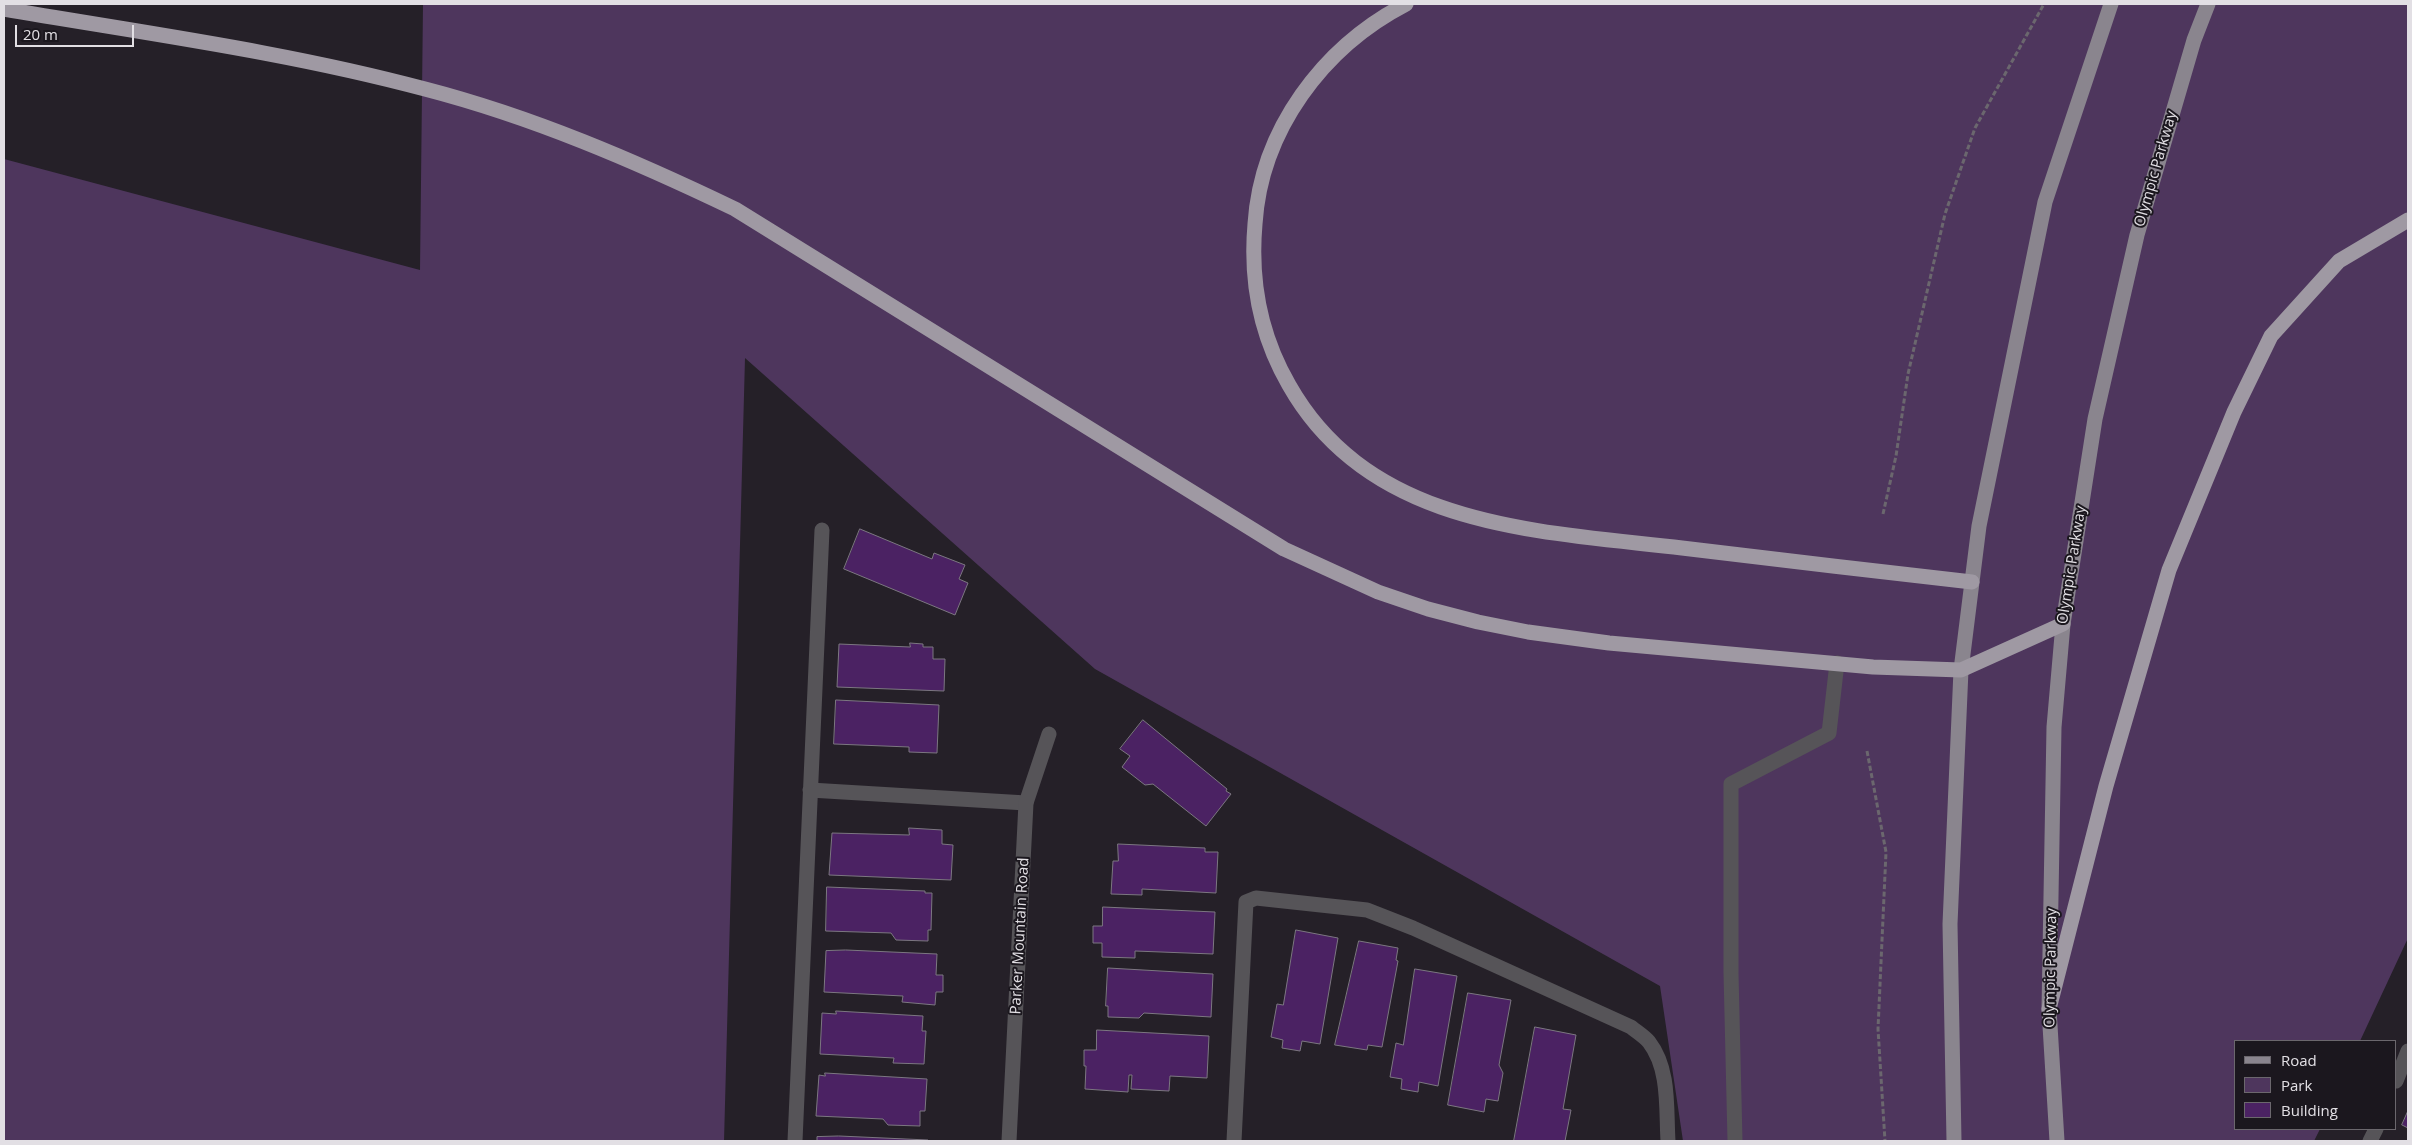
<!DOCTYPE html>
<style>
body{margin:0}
#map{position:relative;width:2412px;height:1145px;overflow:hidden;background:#252028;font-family:"Open Sans",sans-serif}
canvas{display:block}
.frame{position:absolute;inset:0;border:5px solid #e2dfe4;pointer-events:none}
.legend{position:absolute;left:2234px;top:1040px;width:162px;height:90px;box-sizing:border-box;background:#1b171e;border:1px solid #6b676d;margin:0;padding:6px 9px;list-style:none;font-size:15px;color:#e2dfe4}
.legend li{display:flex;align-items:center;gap:10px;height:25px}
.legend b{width:25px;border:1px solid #6b676d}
.scale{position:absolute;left:15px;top:25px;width:119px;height:22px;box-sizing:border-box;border:2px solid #e2dfe4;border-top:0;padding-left:6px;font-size:15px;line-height:18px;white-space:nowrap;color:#e2dfe4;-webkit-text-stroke:4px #1b171e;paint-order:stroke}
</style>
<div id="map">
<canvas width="2412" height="1145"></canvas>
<div class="frame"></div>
<ul class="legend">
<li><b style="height:6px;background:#8a858e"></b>Road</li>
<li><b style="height:14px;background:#4e365d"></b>Park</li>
<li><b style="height:14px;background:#4b2263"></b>Building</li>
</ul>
<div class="scale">20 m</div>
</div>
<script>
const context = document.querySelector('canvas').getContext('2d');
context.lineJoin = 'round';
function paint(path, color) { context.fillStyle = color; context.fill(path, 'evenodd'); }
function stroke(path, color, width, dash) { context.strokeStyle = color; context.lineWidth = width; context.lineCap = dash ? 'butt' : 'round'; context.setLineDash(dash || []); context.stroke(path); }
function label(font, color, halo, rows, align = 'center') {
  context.font = font + ' "Open Sans",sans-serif'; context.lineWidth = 4; context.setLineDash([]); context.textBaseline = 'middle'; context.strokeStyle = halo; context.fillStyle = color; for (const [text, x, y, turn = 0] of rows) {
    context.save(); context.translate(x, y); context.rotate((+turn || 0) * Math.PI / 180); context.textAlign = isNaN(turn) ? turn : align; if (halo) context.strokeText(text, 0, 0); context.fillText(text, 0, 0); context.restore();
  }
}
paint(new Path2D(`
 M423,4H2408V938L2360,1041H2236V1129H2320L2314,1141H1683L1660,986L1095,669L745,358L724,1141H4V159L420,270Z`), '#4e365d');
const building = new Path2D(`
 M860,529L932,559L934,553L965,565L959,579L968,583L955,615L844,569Z
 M910,643L923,644V647H933V659H945L944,691L837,687L839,644L910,647Z
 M836,700L939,705L937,753L909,752V747L834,744Z
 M1143,720L1227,789L1226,791L1231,794L1206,826L1153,784L1145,785L1122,767L1130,756L1120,749Z
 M909,828L942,830V844L953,845L951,880L829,875L832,833L909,835Z
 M1118,844L1205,848V852H1218L1216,893L1142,889V895L1111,894L1113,861H1118Z
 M827,887L925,891V893H932L931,930H928V941L896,940L891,933L826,931Z
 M1103,907L1215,912L1213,954L1135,951V958L1102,957V943H1093V926H1102Z
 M1296,930L1338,938L1320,1044L1302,1041L1300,1051L1282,1048L1283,1040L1271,1037L1277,1004L1283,1005Z
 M1359,941L1398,948L1396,960L1398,961L1382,1047L1368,1045L1367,1050L1335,1045Z
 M846,950L937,954L936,975H943V992H936L935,1005L902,1002L903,996L824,992L826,951Z
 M1108,968L1213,974L1211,1017L1144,1013L1139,1018L1108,1017V1006H1106Z
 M1415,969L1457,976L1438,1086L1419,1082L1418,1092L1401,1089L1402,1079L1390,1077L1396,1043L1403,1045Z
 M1468,993L1511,1000L1499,1065L1503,1073L1498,1101L1486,1099L1484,1112L1448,1105Z
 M836,1011L923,1016L922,1031H926L924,1064L893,1063L894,1058L820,1054L822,1013L836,1014Z
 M1535,1027L1576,1035L1563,1109L1571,1110L1565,1141H1514Z
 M1097,1030L1209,1036L1207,1078L1170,1076L1169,1091L1131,1089L1132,1075H1129L1128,1092L1085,1089L1086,1066H1084V1050H1096Z
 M825,1073L927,1079L925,1111H920V1126L888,1125L883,1119L816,1116L819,1075L825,1076Z
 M2408,1111V1128L2402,1125Z
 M839,1136L928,1140V1141H817V1137Z`);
paint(building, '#4b2263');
stroke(building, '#7c7781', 1);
stroke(new Path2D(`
 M1883,514L1896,456L1908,374L1945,214L1975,128L2044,4
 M1867,751L1886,852L1878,1029L1885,1141`), '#6b676e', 3, [5, 2.5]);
stroke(new Path2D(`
 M810,790L1026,803
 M2396,1081L2408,1051
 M795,1141L822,530
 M1234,1141L1246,902L1256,898L1367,910L1413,928L1631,1027C1637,1032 1644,1036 1649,1042C1670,1069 1666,1109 1668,1141
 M1735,1141L1731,973V784L1829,733L1837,663
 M2370,1141L2376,1129`), '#565458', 15);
stroke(new Path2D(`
 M1009,1141L1026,803L1049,734`), '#565458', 15);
stroke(new Path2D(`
 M1954,1141L1950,924L1961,670L1979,526L2045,202L2111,4
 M2057,1141L2049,1009L2054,727L2063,624L2095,419L2137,235L2194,40L2208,4`), '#8a858e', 15);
stroke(new Path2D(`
 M1406,4C1323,47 1261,130 1255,224C1250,281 1260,335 1289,385C1370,528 1537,531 1682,548C1779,560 1875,571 1972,582
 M4,9C144,33 287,52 425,89C533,117 635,161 735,209L1284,549L1378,592L1428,609L1478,622L1528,632L1609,643L1873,667L1961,670L2063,624
 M2049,1009L2106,786L2169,570L2234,412L2271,336L2339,261L2408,220`), '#9f99a3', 15);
label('15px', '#e2dfe4', '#1b171e', [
 ["Olympic Parkway",2156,169,-74],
 ["Olympic Parkway",2072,565,-81],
 ["Parker Mountain Road",1020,936,-87],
 ["Olympic Parkway",2051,968,-89]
]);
</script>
